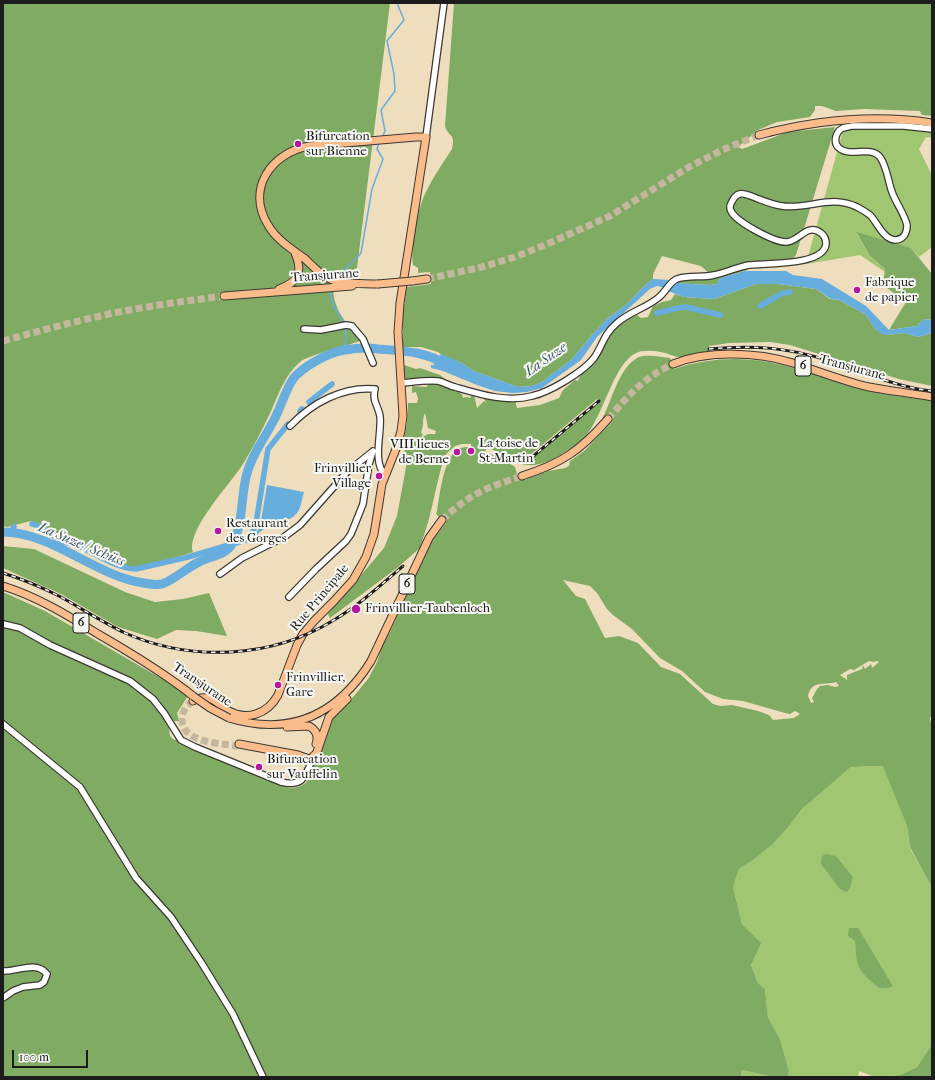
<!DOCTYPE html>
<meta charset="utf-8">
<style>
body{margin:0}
#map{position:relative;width:935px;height:1080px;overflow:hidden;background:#eedebd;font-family:"IM FELL French Canon",serif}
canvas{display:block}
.frame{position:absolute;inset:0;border:4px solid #1c1c1c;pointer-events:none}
.scale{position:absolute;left:12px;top:1050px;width:76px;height:18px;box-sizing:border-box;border:2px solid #1c1c1c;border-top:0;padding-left:5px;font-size:12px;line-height:14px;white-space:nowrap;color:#1c1c1c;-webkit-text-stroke:3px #f6f6f2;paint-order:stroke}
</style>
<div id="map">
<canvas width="935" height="1080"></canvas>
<div class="frame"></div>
<div class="scale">100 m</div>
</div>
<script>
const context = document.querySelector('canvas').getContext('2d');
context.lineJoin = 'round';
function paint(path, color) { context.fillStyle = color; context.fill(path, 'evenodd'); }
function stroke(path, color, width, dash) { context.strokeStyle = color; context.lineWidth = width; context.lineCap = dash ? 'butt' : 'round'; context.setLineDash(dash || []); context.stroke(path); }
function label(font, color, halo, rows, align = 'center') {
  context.font = font + ' "IM FELL French Canon",serif'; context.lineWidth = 4; context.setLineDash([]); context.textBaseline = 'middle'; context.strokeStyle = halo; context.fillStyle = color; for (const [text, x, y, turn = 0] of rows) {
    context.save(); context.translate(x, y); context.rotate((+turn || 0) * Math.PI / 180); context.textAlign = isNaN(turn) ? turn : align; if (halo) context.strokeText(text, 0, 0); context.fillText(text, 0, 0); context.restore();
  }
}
paint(new Path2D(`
 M844,127L932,128V138L926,137L919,149L932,175V247L919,257L911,248L856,233L870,256L885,269V272L860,255L806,264Z
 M884,766L907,826L910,848L932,888V1047H930L917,1067L900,1075L875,1077L859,1071L858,1077H788L789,1071L780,1039L768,1019L765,989L758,983L751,965L760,943L742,924L733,887L739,869L753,860L773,844L790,825L802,809L851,767ZM855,941L870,949L893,986L856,953Z
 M742,1070L768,1076L786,1077H741Z`), '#a0c671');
paint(new Path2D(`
 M3,3H390L357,268C353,270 347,272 343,275C319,294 348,325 360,341C349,345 306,356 300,362C285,375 279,393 271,411C262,430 252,450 241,467C229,485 186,531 193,552L143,568L120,565L108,561L62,541L44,526L31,521L7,527L3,526Z
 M454,3H932V116L922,115L920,111L864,109L836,111L822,106H815V110L810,117L777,122L758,130L738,147L742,149L788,132L835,127L796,255L790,262L754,266L745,271L720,278L717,284L710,285L675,283L682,280L710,279V274L701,266L662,256L653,274V279L642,288L627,304L608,318L591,336L571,360L542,382L532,386L518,387L474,371L460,362L442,355L438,352L421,347H403V312L407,287L431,284L430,272L418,273V268L413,265C411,247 417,208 426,192C433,177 443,163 452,149C456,133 448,137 445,126Z
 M856,232L911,248L932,274V320L924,319L917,326L889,330L906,302L883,285L885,269L870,256Z
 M756,284H778L816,289L830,299L839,300L865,314L875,329L886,335L905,333L918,337L932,333V386L899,379L790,345L770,342L729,343L709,346L710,352C700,354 690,357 680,357C676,357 672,355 668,354C661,351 643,349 636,353C613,364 603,418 584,438C578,445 568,450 560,455C551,461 539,466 528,465C516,465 499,452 487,447L485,452L501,458L515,467L517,474L522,473L525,480L548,471L565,468L569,466L570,461L584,451L612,422L605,417L601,422V421C612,402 618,367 639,357C647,354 662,357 670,358L674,369C709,357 747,356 782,365C808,371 834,382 860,389C883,395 908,397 932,401V714L930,718L932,729V888L910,847L907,826L883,766L851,767L802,809L790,825L773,844L753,860L739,869L733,887L742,924L761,943L751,965L758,983L765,989L768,1018L780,1039L789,1071L788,1077L768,1076L742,1070L741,1077H3V592L45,611L176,687L188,696L177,713L179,721H174L164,708L161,714L169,729L170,736L174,740L176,739L184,745L286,787C296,789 304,787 310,777L330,719L354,696L368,679L377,662L383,644L390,632L430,544L446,523L436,514L437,511C440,494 443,459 458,449C462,447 467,447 471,447V444H462L455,446L447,453L444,458L440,472L429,519L420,548L397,568L330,618L328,614L384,548L397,516L408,456L402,447L407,423L408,403H417L418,399L416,392L412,393V386L426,387L431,382C441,383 452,388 462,394L463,398L466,397L470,398L472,395H474L477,408L484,401L487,403L483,398L490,400H515L517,408L540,405L559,398L563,390L575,380L578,381C583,366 612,328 625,320C629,318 633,317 637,315L641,318L648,317L653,306L662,302L671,300L675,294L684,297L714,299ZM597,399L600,402L532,459L529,456ZM425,413L428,428L436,431L435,434H428L421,438L423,434L421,433C421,430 423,428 423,424C423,421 423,417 425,413ZM563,580L590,586L597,593L607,609L613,615L632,629L660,658L682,671L705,692L723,699L743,701L785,713L790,714L795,711L800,714L794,718L773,720L769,715L758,711L732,705L720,706L713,704L680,674L661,667L638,643L619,636L605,638L585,599L576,596ZM869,661L874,662L877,661L879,662L872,668L871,664L865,669L863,665L862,669L847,675V680L840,675L850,669L854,670ZM836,682L839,686L835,687L828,685L820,686L817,689L812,698L814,702L811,703L808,696C812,679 824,686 836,682Z
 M404,365L416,369L420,368L440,375L449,382L408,380L404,377Z
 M3,546L34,549L125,592L155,602L183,599L209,593L227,636L196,631L176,630L157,639L118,627L61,594L3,568Z
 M826,854L836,856L853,877L850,888L847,892L840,889L821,864L822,856Z
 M849,928H858L893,986L888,988H879C859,971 856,968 855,941L848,936Z
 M930,1047H932V1077H879L900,1075L917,1067Z`), '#80ab63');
paint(new Path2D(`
 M745,271H786L793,275L822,279L866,306L889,330L917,326L924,319L932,320V333L918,337L905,333L886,335L880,333L875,329L865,314L839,300L831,299L816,289L778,284H756L714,299L684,297L668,291L665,288L657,286L650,289L597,337L581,360L542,388L527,392L513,393L495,391L477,385L443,371L431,368V365H435L433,363L441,354L460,362L474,371L518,387L532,386L542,382L571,360L591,336L608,318L627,304L642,288L653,279L670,280L675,283L710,285L717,284L720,278Z
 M267,485L304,492C302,498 301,508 297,513C286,526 268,522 257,535L255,534L260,527Z`), '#67addd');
stroke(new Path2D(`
 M382,138L385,131L381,110L395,91L394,74L387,41L404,20L397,3
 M334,278L337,274L351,264L361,253L372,189L383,159L377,149L379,143
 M330,291L333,305L344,324
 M343,350L346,340L345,327`), '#67addd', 1.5);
stroke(new Path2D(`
 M760,306L783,293L790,292
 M657,313L678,308L686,307L720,315
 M309,402L332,384
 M300,411L302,409
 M32,524C44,526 51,535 61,541C65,543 69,543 73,544C95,552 113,568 136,569L188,557L246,540L253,532L256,523L268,449L288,424
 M10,532L14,527`), '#67addd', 5.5);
stroke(new Path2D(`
 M3,532C52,532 95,576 144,583C149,584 156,585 162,584C176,579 187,567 201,561C211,556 226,555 232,544C243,527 241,497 246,477C251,456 264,439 274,420C281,407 285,391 293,379C302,367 329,352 345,350C355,348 367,347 378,349C403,351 425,351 447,365`), '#67addd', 9);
stroke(new Path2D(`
 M427,279L482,267L515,257L545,245L610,216L689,167L722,150L759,135
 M3,341C38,331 73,322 109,314C147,306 185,301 224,296
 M608,419C629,395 643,378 673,364
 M442,520C469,494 488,487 522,476
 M193,701C187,705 182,711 182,719C182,743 219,743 236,746L239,744`), '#c4b79d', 7, [7, 3.5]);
const minor = new Path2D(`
 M426,137L444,3
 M304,329L321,330L346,325L352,326L363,339L373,363
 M401,383C413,382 426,380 438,381C444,382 449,386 455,387C479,394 507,403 532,396C550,392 583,372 594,358C603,345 603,335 617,323C629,312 646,308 658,298C665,293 670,281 677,279C689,275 702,278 714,275C725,273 737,267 749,265C765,263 824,266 826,244C826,239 825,236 821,233C807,222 799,242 786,242C774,242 736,222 731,211C730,210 730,208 730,206C736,189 744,193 756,198C764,201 773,205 782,206C810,210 829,194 857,207C861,209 866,212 870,215C877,222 883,239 895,240C904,240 907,232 907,225C904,213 896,203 892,192C888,181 887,167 880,157C870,145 851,158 839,148C833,143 835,132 843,128C845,127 849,127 852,126H904L932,129
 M290,426C312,403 343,386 375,389C372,402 378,405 380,416C382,433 372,462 385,475
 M220,574L242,558L284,537L300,525L347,472L372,452
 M289,597L316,569L346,541L351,534L363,504L369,464L373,451
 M3,624L20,628L50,645L130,681L153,699L164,713L181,740L195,747L281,782C302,787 305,778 312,760
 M3,724L80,787L136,878L171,917L201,962L233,1014L263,1077
 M3,971C17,972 36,960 47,974L44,982L40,985L23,987L13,991L3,998`);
const major = new Path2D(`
 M759,135C816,120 873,114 932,123
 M412,281L427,279
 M279,289C299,282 303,272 295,253
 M224,296L352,286
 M673,364C708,350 757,352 793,363C818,371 843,381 869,387C889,391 911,393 932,397
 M522,476C562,463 580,451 608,419
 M3,586C38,597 67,615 98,634C131,653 163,672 193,696
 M193,701C198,698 205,697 211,699C217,701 221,707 227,710C246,721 267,715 278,695L297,645L303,634L314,621L334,601L353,580L366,557L374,534L382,484L396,449L401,431L403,416L398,332L400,303L426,137H416L309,146C271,153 246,189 268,225C276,239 291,249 304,258C312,265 320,275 330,279C344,285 363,283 378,284
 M229,718C291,737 338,714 371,661L429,538L442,520
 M287,727L309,726C316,730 319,736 316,744
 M239,744L298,755L312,760
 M314,756L317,752L329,717L347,699`);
const highway = new Path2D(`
 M312,760L314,756`);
stroke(minor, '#3c3934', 8);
stroke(major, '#3c3934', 9);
stroke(highway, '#3c3934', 10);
stroke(minor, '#fff', 5.5);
stroke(major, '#f9bc8a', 7);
stroke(highway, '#f9bc8a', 8);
const rail = new Path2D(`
 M709,349C752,345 785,347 827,360C862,371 895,387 932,391
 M531,458L599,401
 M3,573C22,579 41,587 59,596C81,608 102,622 125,633C191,662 271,659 334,620C359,605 381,585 403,566`);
stroke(rail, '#1c1c1c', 3);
stroke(rail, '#f6f6f2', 1.5, [4.5]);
const majorBridge = new Path2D(`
 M378,284L412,281
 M193,696L210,708L229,718`);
stroke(majorBridge, '#3c3934', 9, []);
stroke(majorBridge, '#f9bc8a', 7);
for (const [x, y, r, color] of [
 [298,144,4,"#b5179e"],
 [857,290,4,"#b5179e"],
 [471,451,4,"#b5179e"],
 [457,452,4,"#b5179e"],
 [379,476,4,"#b5179e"],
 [218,531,4,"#b5179e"],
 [356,609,5,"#b5179e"],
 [278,685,4,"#b5179e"],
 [259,767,4,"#b5179e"]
]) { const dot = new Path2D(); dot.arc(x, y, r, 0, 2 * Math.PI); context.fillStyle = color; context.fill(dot); stroke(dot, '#f6f6f2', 1.5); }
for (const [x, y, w] of [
 [803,366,16],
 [407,584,16],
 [81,623,16]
]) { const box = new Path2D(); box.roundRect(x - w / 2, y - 10, w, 20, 3); context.fillStyle = '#f6f6f2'; context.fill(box); stroke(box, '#1c1c1c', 1); }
label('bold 12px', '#1c1c1c', null, [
 ["6",803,366],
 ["6",407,584],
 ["6",81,623]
]);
label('13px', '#1c1c1c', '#f6f6f2', [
 ["Bifurcation",306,137],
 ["sur Bienne",306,152],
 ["Fabrique",865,283],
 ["de papier",865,298],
 ["La toise de",479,444],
 ["St-Martin",479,459],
 ["VIII lieues",449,445,"right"],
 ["de Berne",449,460,"right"],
 ["Frinvillier",371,469,"right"],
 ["Village",371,484,"right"],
 ["Restaurant",226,524],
 ["des Gorges",226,539],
 ["Frinvillier-Taubenloch",365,609],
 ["Frinvillier,",286,678],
 ["Gare",286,693],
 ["Bifuracation",267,760],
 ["sur Vauffelin",267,775]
], 'left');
label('13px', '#1c1c1c', '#f6f6f2', [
 ["Transjurane",325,276,-4],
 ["Transjurane",852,368,15],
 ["Rue Principale",320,598,-50],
 ["Transjurane",202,685,34]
]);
label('italic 14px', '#3a5669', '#f6f6f2', [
 ["La Suze",546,360,-35],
 ["La Suze / Schüss",81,545,23]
]);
</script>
